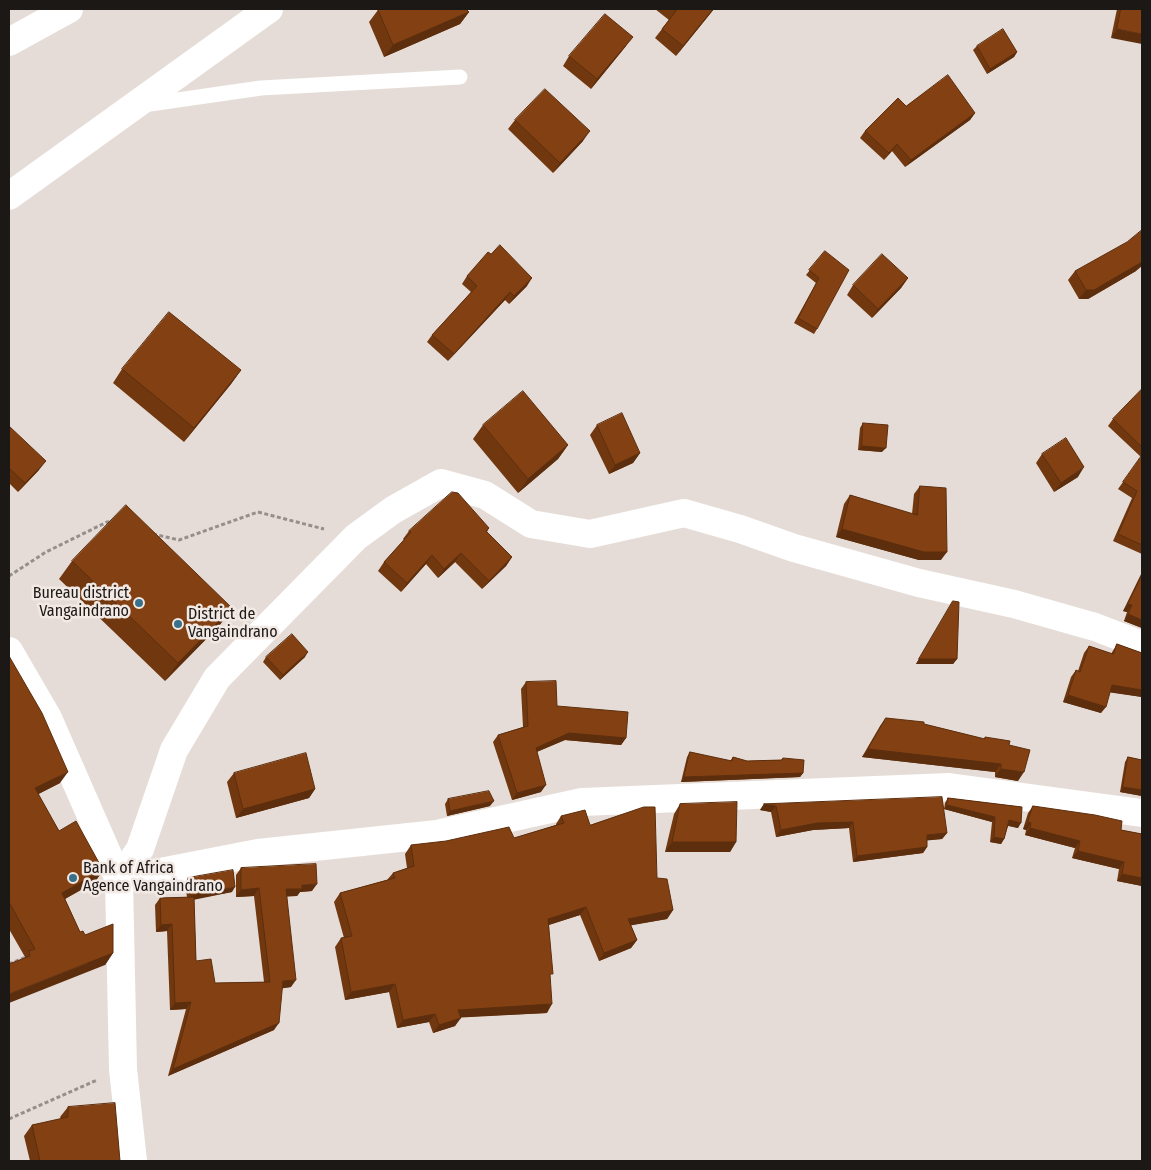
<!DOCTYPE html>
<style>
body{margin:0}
#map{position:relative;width:1151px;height:1170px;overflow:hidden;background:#e5dcd7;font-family:"Fira Sans Condensed",sans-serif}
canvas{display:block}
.frame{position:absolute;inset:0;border:10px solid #1b1816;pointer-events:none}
</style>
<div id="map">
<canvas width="1151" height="1170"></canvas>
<div class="frame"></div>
</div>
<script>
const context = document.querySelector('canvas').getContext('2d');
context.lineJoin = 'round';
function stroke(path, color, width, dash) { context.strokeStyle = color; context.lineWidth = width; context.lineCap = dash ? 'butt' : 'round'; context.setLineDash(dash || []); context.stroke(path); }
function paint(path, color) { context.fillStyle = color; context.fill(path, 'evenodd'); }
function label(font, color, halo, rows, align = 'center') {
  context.font = font + ' "Fira Sans Condensed",sans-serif'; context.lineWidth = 5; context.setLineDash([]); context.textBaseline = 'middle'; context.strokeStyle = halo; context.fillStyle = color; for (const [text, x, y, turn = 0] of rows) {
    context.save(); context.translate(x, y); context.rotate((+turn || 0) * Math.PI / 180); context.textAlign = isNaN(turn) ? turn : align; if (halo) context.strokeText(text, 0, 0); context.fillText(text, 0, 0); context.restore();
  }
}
stroke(new Path2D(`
 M153,534L179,540L258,512L324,529
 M9,576L46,552L107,522L114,521
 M9,964L26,957
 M9,1119L97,1080`), '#958e8a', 3, [4, 2.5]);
stroke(new Path2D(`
 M143,105L261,88L460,77`), '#fff', 15);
stroke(new Path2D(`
 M9,42L69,9
 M119,880L140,849L174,750L217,678L356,537L393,510L441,483L485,495L531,524L590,534L684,513L740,529L794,548L919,583L1014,604L1095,627L1142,645
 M119,880L258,853L437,834L582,802L949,787L1142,813`), '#fff', 28);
stroke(new Path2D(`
 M9,196L269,9
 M9,651L48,718L119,880L123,1069L133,1161`), '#fff', 28);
paint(new Path2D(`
 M655,9H714L676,56L655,38L669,20Z
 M1117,9H1142L1111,38Z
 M378,10L469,12L460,24L384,57L369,22Z
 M626,46L591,89L563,66L569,56Z
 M977,46L1017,52L1014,57L987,74L973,50Z
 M906,106L975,113L970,120L905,167L892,151L884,160L860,138L865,131Z
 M515,120L583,141L553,173L508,129Z
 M825,251L817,329L814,334L794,323L816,283L806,275Z
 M1075,271H1136L1088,299H1079L1068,280Z
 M467,276L527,286L509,304L505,300L448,361L427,342L432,335L471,292L462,284Z
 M908,278L901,288L872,318L847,295L853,285Z
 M122,369L241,370L231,384L184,442L113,383Z
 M1142,389V554L1113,541L1132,498L1118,489L1141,457L1108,426L1113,419Z
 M863,423L882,452L858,450L860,428Z
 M483,425L568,445L558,459L518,493L473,439Z
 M597,425L640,453L633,463L609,474L590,435Z
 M9,426L39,470L18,492L9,483Z
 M1042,454L1078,477L1054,492L1036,463Z
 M920,486L941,560H919L836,537L844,504L850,495L912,514L914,494Z
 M489,528L487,532L512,557L506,566L482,589L455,562L438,578L426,564L401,592L378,571L384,562L404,540L403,539L409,531Z
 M72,561L232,608L219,626L165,681L59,579Z
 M1142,572V628L1124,621L1127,612L1123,611Z
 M953,601L957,659L953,664H916Z
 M1117,644L1142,653V697L1110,692L1101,713L1063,702L1071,677L1076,670L1078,671L1084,653L1089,646L1111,654Z
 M9,656L60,783L38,794L59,831L103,870L95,882L65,899L80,932L113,953L105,965L24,958L25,957L9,929Z
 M266,657H305L280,680L263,662Z
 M526,682L557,706L626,738L621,745L565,740L537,752L541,792L512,800L493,742L498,735L523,727L521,689Z
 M886,718L924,724L984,739L985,737L1009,745L1018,781L995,777V772L862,757L880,726Z
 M690,752L730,761L733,757L747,761L781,760L783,758L803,773L800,777L681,782L687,757Z
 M1128,757L1142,760V796L1120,792L1125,762Z
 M234,773L315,789L309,798L236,818L227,782Z
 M948,798L1022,807L1018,828L1008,826L1004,839L1001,844L990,842L992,822L944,809L945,803Z
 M448,799L490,806L447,816L445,804Z
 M680,804L736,842L730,852H665L674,814Z
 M764,804L947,833L942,839L927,840V847L923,853L853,862L849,828L813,830L776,837L771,812L760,810Z
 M1033,806L1121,830L1142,834V886L1117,881L1119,869L1072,858L1075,848L1025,835L1026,830L1023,829L1028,813Z
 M561,816L590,825L657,878L673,910L667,919L631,925L637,940L631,948L599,961L580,915L549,925L550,977L547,1013L460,1017L455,1026L433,1033L429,1022L397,1028L389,992L345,1000L335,947L341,938H344L334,902L340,893L387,880L393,873L407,868L405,854L411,845L514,838L556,825V824Z
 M241,868L312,891L300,892L297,896H287L291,987L282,988L274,1030L168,1076L186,1009L170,1010L167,931L156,932L155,905L160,898L187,897L185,883L188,878L232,892L194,899L196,961L215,983L264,982L254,896L236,897V875Z
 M68,1107L120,1161H30L24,1136L32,1125L61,1119L60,1117Z`), '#713810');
paint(new Path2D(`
 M713,9H714L676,56L683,46Z
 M469,12L460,24L384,57L393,45Z
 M1117,29L1142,34V44L1111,38Z
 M633,37L626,46L591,89L597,79Z
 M1017,52L1014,57L987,74L990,69Z
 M975,113L970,120L905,167L911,160Z
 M590,131L583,141L553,173L560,163Z
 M897,144L892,151L884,160L889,153Z
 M1142,262V266L1136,271L1088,299H1079L1086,290Z
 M532,278L527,286L509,304L514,296Z
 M908,278L901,288L872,318L878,309Z
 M510,292L505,300L448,361L454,354Z
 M241,370L231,384L184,442L194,428Z
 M568,445L558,459L518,493L528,479Z
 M862,446L886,448L882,452L858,450Z
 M640,453L633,463L609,474L615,465Z
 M46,461L39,470L18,492L25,483Z
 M1084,467L1078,477L1054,492L1061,483Z
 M842,529L947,552L941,560H919L836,537Z
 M461,553L455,562L438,578L444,569Z
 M432,555L426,564L401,592L407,583Z
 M512,557L506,566L482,589L489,581Z
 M1128,604L1132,605L1127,612L1123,611Z
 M232,608L219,626L165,681L178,663Z
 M1128,614L1142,620V628L1124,621Z
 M308,652L305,657L280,680L283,675Z
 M919,659H957L953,664H916Z
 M1112,685L1142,690V697L1107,692Z
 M1068,695L1106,707L1101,713L1063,702Z
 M569,733L626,738L621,745L565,740L531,754L536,748Z
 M868,749L1001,764L995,772L862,757Z
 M1001,769L1024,772L1018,781L995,777Z
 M68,772L60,783L27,800L35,788Z
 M803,773L800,777L681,782L684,777Z
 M546,785L541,792L512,800L517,793Z
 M1123,787L1142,790V796L1120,792Z
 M315,789L309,798L236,818L243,809Z
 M494,801L490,806L447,816L450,811Z
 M764,804L776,806L771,812L760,810Z
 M947,805L995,817L992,822L944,809Z
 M1009,820L1021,823L1018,828L1006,825Z
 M853,822L849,828L813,830L776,837L781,830L817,823Z
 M1028,822L1031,823L1026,830L1023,829Z
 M1030,828L1080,841L1075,848L1025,835Z
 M947,833L942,839L922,841L927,835Z
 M994,837L1004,839L1001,844L990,842Z
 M672,842H736L730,852H665Z
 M927,847L923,853L853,862L857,856Z
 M1078,851L1124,862L1119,869L1072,858Z
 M103,870L95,882L54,905L62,893Z
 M1122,874L1142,878V886L1117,881Z
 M317,884L312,891L300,892L297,896L281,897L286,889L302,885Z
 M235,887L232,892L188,901L191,896Z
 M259,888L254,896L236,897L241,890Z
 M586,907L580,915L542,927L548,919Z
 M673,910L667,919L622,927L628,919Z
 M172,924L167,931L156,932L161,925Z
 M637,940L631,948L599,961L604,953Z
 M113,953L105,965L9,1003V994Z
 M296,980L291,987L278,989L283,981Z
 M395,984L389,992L345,1000L351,992Z
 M191,1002L186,1009L170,1010L175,1003Z
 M552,1004L547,1013L452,1018L458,1010Z
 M435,1014L429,1022L397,1028L403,1020Z
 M461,1018L455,1026L433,1033L439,1025Z
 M279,1023L274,1030L168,1076L173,1069Z`), '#5c2e0d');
const building = new Path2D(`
 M380,9H466L469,12L393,45L378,10Z
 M674,9H713L683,46L662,29L676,11Z
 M1121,9H1142V34L1117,29Z
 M605,14L633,37L597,79L569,56Z
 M1003,29L1017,52L990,69L977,46Z
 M948,75L975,113L911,160L897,144L889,153L865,131L898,98L906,106Z
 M545,89L590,131L560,163L515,120Z
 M1142,230V262L1094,290H1086L1075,271L1127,242Z
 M500,245L532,278L514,296L510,292L454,354L432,335L477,286L467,276L488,252L491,254Z
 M825,251L849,270L817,329L798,318L819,278L809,270Z
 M882,254L908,278L878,309L853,285Z
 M169,312L241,370L194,428L122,369Z
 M1142,389V447L1113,419Z
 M523,391L568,445L528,479L483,425Z
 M622,413L640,453L615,465L597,425Z
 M863,423L888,425L886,448L862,446Z
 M9,426L46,461L25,483L9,468Z
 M1066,438L1084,467L1061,483L1042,454Z
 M1142,455V545L1118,534L1137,491L1123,482Z
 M920,486L946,488L947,552H924L842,529L850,495L917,515Z
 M452,492L458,493L489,528L486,531L512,557L489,581L461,553L444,569L432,555L407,583L384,562L411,532L409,531Z
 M126,505L232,608L178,663L72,561Z
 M1142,575V620L1128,614L1132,605L1128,604Z
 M953,601L959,602L957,659H919Z
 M292,634L308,652L283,675L266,657Z
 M1117,644L1142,653V690L1112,685L1106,707L1068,695L1076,670L1080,672L1089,646L1113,654Z
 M9,656L42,713L68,772L35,788L59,831L76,821L103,870L62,893L80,932L83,931L85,935L113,924V953L9,994V964L30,956L29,951L35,949L9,902Z
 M556,681L557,706L628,712L626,738L569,733L536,748L546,785L517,793L498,735L528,726L526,682Z
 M886,718L924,722V724L985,739V737L1010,741L1009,745L1030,750L1024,772L1001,769V764L868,749Z
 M690,752L732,761L733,757L747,761L782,760L783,758L804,760L803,773L684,777Z
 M306,753L315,789L243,809L234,773Z
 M1128,757L1142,760V790L1123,787Z
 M489,791L494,801L450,811L448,799Z
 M942,797L947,833L927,835V847L857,856L853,822L817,823L781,830L776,806L764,804Z
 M948,798L1022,807L1021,823L1009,820L1004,839L994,837L995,817L947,805Z
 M737,802L736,842H672L680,804Z
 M1033,806L1095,815L1122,821L1121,830L1142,834V878L1122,874L1124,862L1078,851L1080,841L1030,828L1031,823L1028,822Z
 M644,807H655L657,878L667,879L673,910L628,919L637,940L604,953L586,907L548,919L553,974H550L552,1004L458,1010L461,1018L439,1025L435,1014L403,1020L395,984L351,992L341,938L352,936L340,893L395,878L393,873L414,866L411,845L446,841L509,827L514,838L564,823L561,816L585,810L590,825Z
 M316,864L317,884L302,885V889H286L296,980L283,981L279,1023L173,1069L191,1002L175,1003L172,924L161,925L160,898L194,897L196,961L211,959L215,983L270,982L259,888L241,890V868Z
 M233,870L235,887L191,896L188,878Z
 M115,1103L120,1161H40L32,1125L68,1117V1107Z`);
paint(building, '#834113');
stroke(building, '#5c2e0d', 1);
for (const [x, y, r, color] of [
 [139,603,5,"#39718b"],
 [178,624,5,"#39718b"],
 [73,878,5,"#39718b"]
]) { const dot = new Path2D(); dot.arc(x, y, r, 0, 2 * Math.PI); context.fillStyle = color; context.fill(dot); stroke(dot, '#f2e9e4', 2); }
label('16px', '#1b1816', '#f2e9e4', [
 ["Bureau district",129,594,"right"],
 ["Vangaindrano",129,612,"right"],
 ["District de",188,615],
 ["Vangaindrano",188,633],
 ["Bank of Africa",83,869],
 ["Agence Vangaindrano",83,887]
], 'left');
</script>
